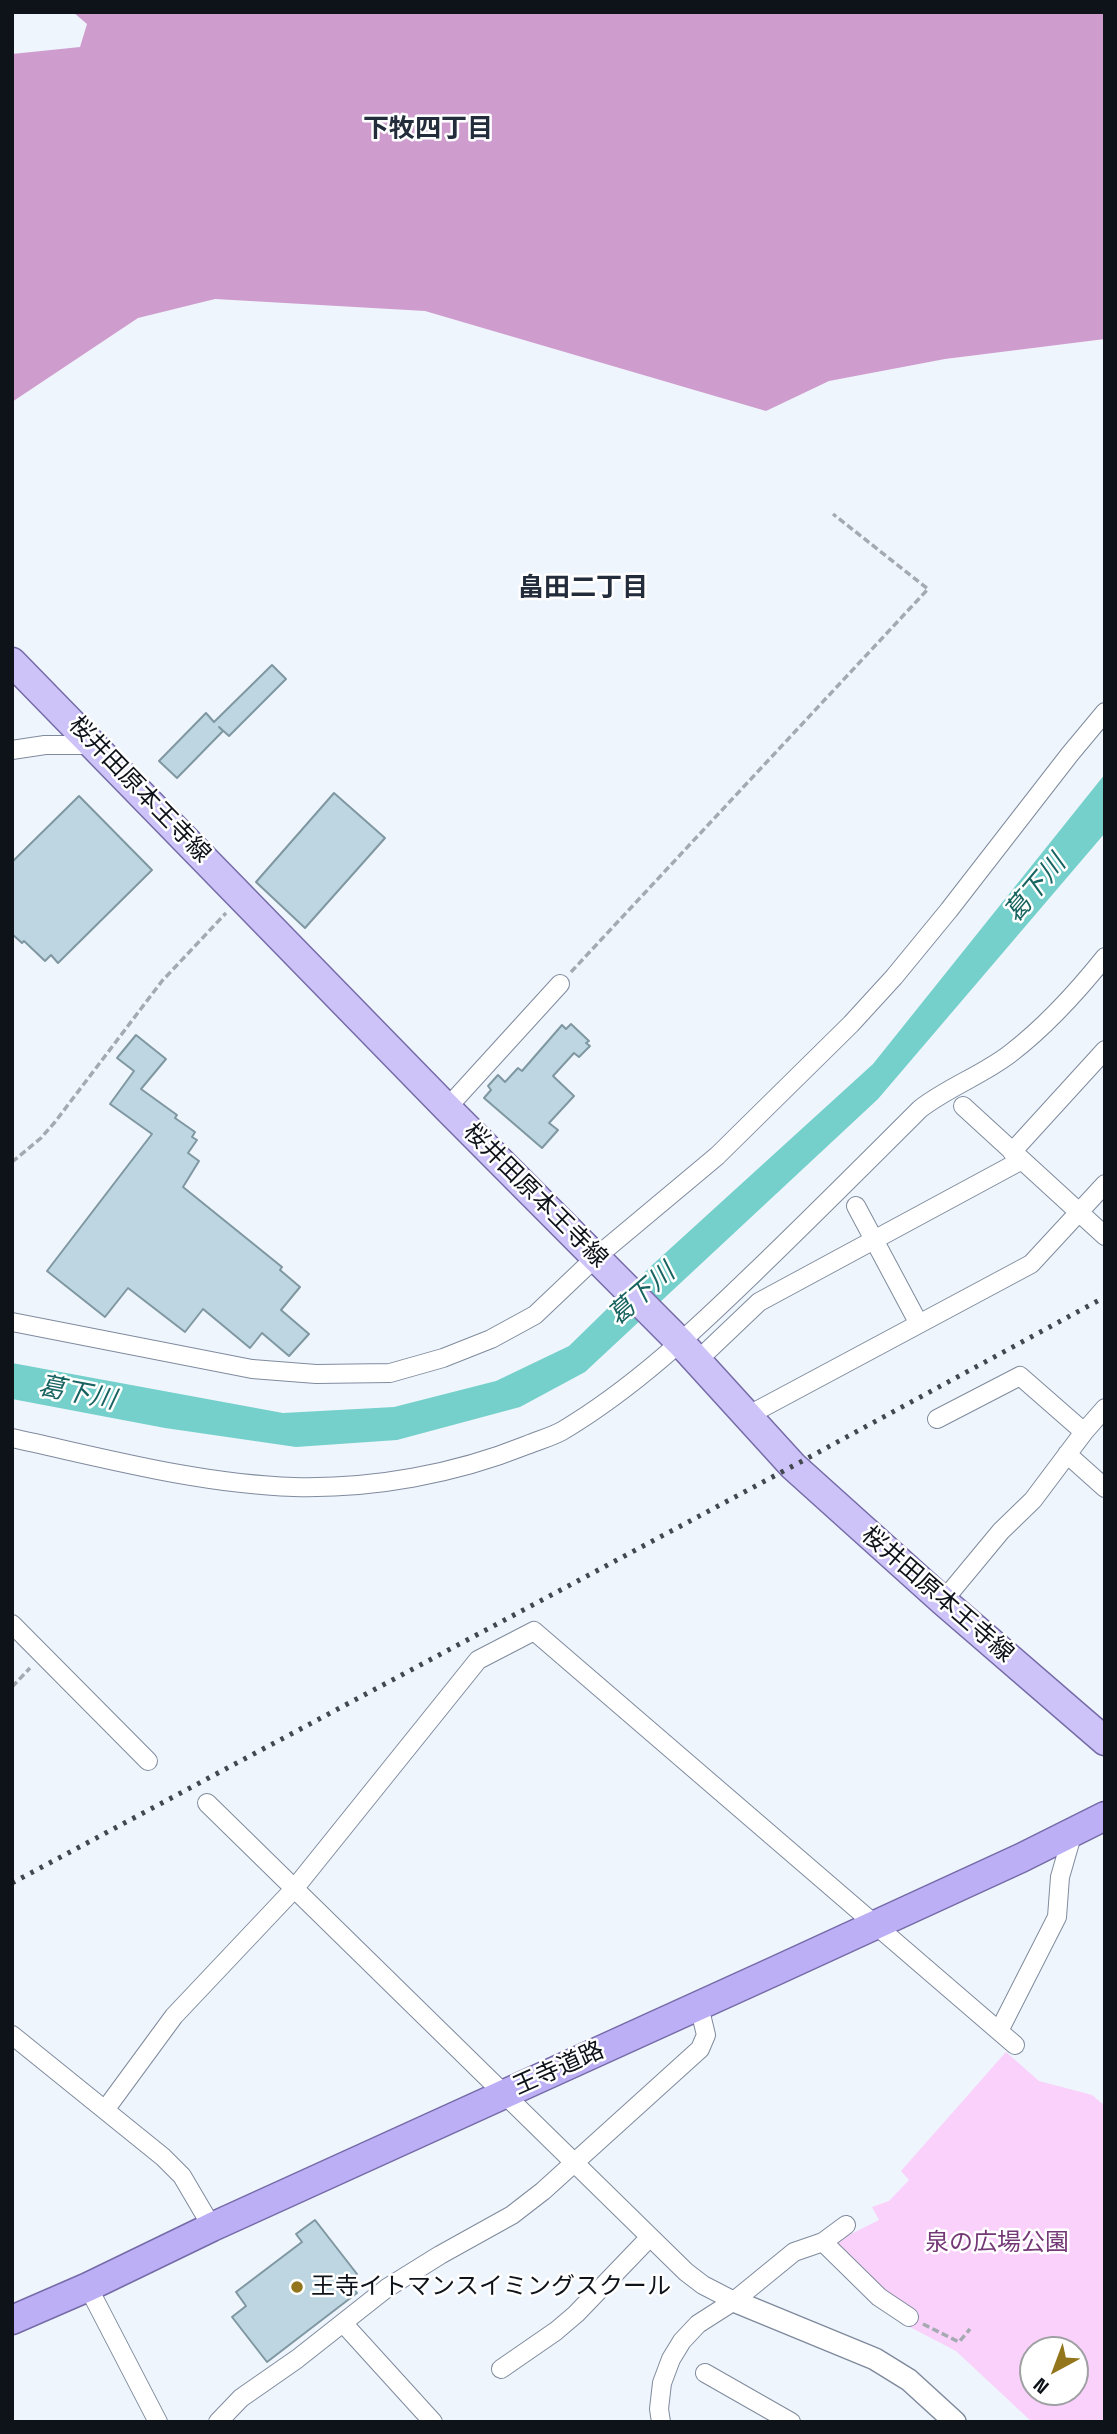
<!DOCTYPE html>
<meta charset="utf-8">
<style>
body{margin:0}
#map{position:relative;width:1117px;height:2434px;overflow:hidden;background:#eff5fd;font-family:"Space Grotesk",sans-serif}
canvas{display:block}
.frame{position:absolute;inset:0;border:14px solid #0e1219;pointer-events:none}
.north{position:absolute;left:1019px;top:2336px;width:70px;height:70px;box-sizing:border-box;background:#fff;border:2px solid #9fa0a3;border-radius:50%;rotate:221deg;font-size:19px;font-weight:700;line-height:28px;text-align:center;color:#0e1219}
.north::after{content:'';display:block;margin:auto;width:24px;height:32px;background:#93751c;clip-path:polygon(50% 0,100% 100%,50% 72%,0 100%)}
</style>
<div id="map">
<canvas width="1117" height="2434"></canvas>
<div class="frame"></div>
<div class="north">N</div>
</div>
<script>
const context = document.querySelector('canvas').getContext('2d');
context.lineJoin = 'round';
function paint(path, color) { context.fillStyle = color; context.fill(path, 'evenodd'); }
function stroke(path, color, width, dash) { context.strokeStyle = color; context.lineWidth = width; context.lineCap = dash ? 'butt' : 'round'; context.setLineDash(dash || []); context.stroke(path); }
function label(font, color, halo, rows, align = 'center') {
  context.font = font + ' "Space Grotesk","Noto Sans JP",sans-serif'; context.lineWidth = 5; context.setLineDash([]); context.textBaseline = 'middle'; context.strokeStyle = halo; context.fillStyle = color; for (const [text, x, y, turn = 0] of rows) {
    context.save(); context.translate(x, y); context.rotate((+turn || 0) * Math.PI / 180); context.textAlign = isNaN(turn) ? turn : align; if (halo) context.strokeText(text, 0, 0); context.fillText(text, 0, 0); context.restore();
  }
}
paint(new Path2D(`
 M1006,2052L1039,2081L1092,2095L1105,2106V2422H1032L956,2351L906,2325L912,2310L882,2291L833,2243L879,2220L872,2207L889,2201L909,2180L901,2171ZM1033,2350H1075V2392H1033Z`), '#f9d1fa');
paint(new Path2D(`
 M73,12H1105V339L945,359L829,381L766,411L425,311L215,299L138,318L12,402V54L80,47L87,24Z`), '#ce9dce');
paint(new Path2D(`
 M1105,774V833L878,1099L585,1372L520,1407L397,1440L296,1447L165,1428L12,1399V1363L283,1413L394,1407L496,1381L569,1346L650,1267L873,1064Z`), '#75d0cb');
const building = new Path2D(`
 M272,665L286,679L229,736L219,727L223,731L177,778L159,761L206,713L214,722Z
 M334,793L385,838L305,928L256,882Z
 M79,796L152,870L58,963L51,955L45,961L24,941L22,943L12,934V862Z
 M571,1024L589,1041L586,1043L590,1046L579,1057L574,1053L553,1076L574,1096L549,1123L558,1130L542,1148L484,1098L491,1090L488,1086L498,1075L505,1082L518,1068L522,1071L562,1025L566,1029Z
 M136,1035L166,1059L141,1089L177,1115L175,1118L195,1132L192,1137L197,1140L188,1153L199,1161L183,1187L282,1267L280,1270L300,1287L281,1310L309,1334L289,1356L262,1333L250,1348L203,1309L185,1332L128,1288L105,1317L47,1271L152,1134L110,1104L134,1071L117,1058Z
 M315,2220L357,2274L348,2281L357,2293L267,2362L232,2317L246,2306L236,2292L302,2242L296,2234Z`);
paint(building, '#bdd6e1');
stroke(building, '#7f97a1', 2);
const minor = new Path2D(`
 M12,750L45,745H95
 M963,1106L1105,1236
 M447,1108L560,984
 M1012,1152L1105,1050
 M856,1206L919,1324
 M12,1322L252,1369L316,1374L390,1373L443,1358L491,1339L535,1315L595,1258L717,1156L851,1024L894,977L949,910L1070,754L1105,712
 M697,1361L759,1302L1022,1160
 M747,1416L1031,1264L1105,1184
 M937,1419L1020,1376L1084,1432
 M12,1438C104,1458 199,1484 294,1487C373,1489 455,1474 527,1445C539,1440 551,1437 562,1431C634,1388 694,1331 754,1273C810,1219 865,1164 920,1109C948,1087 983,1075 1011,1053C1046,1026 1077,992 1105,957
 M1067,1454L1105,1488
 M943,1601L1001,1531L1033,1500L1084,1432L1105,1408
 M12,1624L148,1761
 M207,1803L686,2272L703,2285L734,2301
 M999,2031L1057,1917L1060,1877L1073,1832
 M12,2035L163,2157L182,2176L212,2227
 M105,2110L174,2016L294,1889L478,1660L534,1631L1015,2045
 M823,2242L879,2297L909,2317
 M88,2287L158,2422
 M343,2323L433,2422
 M501,2369L556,2331L576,2314L650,2237
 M705,2373L791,2422
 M218,2422L241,2398L297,2359L387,2288L440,2255L512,2215L543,2191L700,2049L706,2035L699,2006
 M661,2422L659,2409L662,2383L671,2359L682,2341L698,2324L734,2301L794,2252L823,2242L846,2225`);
const tertiary = new Path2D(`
 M734,2301L875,2359L909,2380L955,2422`);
const primary = new Path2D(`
 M12,662L447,1108L681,1343L793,1466L943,1601L1105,1741`);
const trunk = new Path2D(`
 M12,2320L88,2287L212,2227L775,1971L1021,1858L1105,1816`);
stroke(minor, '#7f8b9d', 20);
stroke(tertiary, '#7f8b9d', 24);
stroke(primary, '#756ba7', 31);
stroke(trunk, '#756ba7', 31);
stroke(new Path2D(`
 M571,972L928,589L833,514
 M12,1162L41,1138L55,1122L162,981L226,913
 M12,1687L30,1668
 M923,2324L959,2342L970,2329`), '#a5aab2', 3.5, [7, 3.5]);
stroke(minor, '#fff', 18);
stroke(tertiary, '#fff', 21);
stroke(primary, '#cdc3f8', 28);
stroke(trunk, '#bcaff6', 28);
stroke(new Path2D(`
 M12,1883L793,1466L1105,1297`), '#43484f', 5, [3.5, 7]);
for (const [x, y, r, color] of [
 [297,2287,7,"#93751c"]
]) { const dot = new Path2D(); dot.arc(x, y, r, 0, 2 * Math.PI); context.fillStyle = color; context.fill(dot); stroke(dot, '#fff', 2.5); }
label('24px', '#0e1219', '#fff', [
 ["桜井田原本王寺線",139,790,46],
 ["桜井田原本王寺線",535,1196,45],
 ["桜井田原本王寺線",937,1595,41],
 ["王寺道路",559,2069,-24]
]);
label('24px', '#733875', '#fff', [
 ["泉の広場公園",997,2243]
]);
label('24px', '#0e1219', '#fff', [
 ["王寺イトマンスイミングスクール",311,2287]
], 'left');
label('bold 26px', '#222c3b', '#fff', [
 ["下牧四丁目",428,130],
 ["畠田二丁目",583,589]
]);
label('italic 26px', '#176360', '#fff', [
 ["葛下川",1036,889,-50],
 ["葛下川",642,1295,-41],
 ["葛下川",77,1394,11]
]);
</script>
